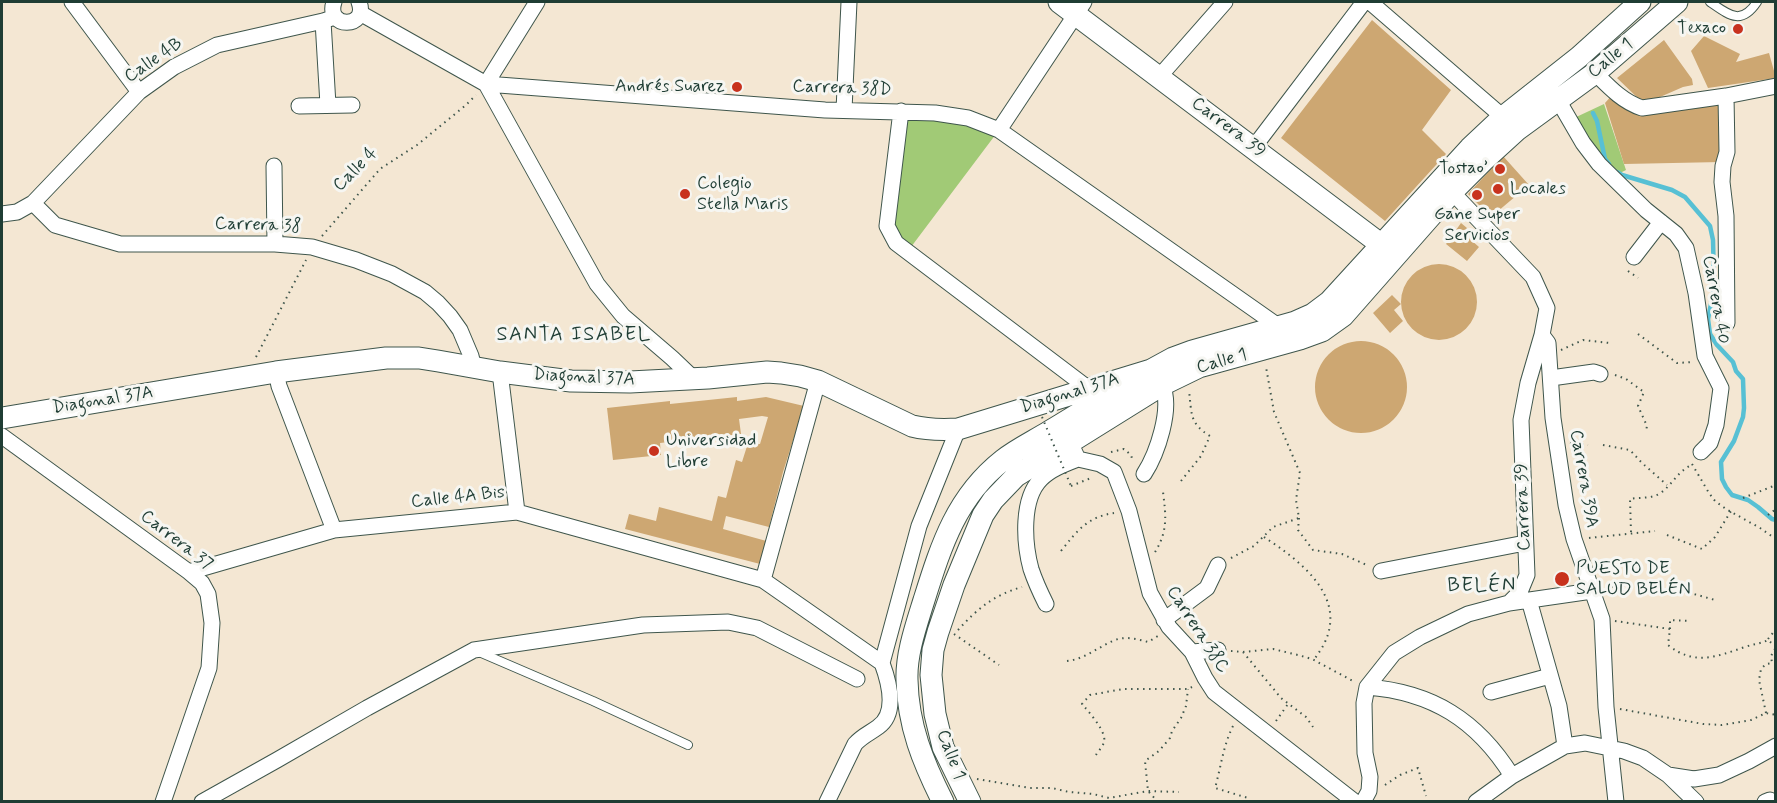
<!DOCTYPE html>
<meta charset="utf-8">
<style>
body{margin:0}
#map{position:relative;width:1777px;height:803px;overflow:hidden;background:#f4e7d3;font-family:Mynerve,sans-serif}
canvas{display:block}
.frame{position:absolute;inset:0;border:3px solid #1f3d34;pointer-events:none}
</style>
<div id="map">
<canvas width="1777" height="803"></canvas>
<div class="frame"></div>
</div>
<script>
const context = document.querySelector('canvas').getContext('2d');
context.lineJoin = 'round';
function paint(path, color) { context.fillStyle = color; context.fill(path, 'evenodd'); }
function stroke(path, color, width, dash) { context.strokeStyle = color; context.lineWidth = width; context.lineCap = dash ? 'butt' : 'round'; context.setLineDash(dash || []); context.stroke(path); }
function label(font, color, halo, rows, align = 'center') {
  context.font = font + ' Mynerve,sans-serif'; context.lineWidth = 6; context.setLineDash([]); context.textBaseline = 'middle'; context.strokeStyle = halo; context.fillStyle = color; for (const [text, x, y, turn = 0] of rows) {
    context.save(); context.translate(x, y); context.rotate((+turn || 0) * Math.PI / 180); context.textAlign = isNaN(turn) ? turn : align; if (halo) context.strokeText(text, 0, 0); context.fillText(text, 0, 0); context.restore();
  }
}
paint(new Path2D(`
 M1604,104L1626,170L1614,176L1572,119Z
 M901,111L999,130L908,251L887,226Z`), '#a1ca76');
stroke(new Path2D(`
 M1593,113L1597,121L1605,159L1609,164
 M1617,172L1622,175L1672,190L1685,197L1710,226L1713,240L1714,281L1713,294L1708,319L1710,334L1717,345L1733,362L1736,371L1743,379L1744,408L1743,417L1734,441L1721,462L1722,479L1726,487L1732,495L1748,500L1758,507L1772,519L1776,520`), '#57c0d4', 4.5);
paint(new Path2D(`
 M1372,20L1451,90L1422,130L1446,154L1385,221L1281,138Z
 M1704,36L1740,54L1736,62L1769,53L1776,78L1708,88L1691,51Z
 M1664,40L1692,79L1693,85L1683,87L1644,104L1617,78Z
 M1614,93L1622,106L1725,100L1721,162L1624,164L1605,103Z
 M1503,156L1529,185L1491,217L1468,194Z
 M1461,223L1467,228L1463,233L1479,247L1467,261L1446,244Z
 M1401 302a38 38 0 1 1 76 0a38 38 0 1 1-76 0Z
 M1392,295L1401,304L1394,310L1403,321L1390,333L1373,313Z
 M1315 387a46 46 0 1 1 92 0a46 46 0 1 1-92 0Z
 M737,397V401L766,397L804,406L783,472L769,527L726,516L723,529L770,542L764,565L625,529L629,514L656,521L659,507L712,521L718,496L726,498L736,460L742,462L748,443L760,444L768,417L762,416L739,419L741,434L660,443L661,455L613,460L607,408L670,401V404Z`), '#cda772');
const lane = new Path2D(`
 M1710,2C1729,15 1741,26 1757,2
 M479,652L593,701L688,745`);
const street = new Path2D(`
 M72,2L139,92
 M334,2C325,29 369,29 359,2
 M1370,2L1503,117
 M360,13L486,84L825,110L935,113L968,118L999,130L1278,326
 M323,21L328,105
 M1595,73C1609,87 1623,102 1642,108L1726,96L1776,86
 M1159,77L1225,2
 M486,84L597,284L623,316L672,358L694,379
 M486,84L537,2
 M1726,96L1727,152L1723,166L1722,182L1726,216L1727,323
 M1558,100L1583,143L1599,164L1646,210L1676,234L1686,248L1696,293L1705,356L1721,388L1716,425L1710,443L1701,452
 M299,106L352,105
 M844,110L849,2
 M901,111L887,226L896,243L1089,389
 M999,130L1084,2
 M1254,147L1364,2
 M274,166L275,244
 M1452,192L1533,277L1547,308L1542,335L1548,343L1553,418L1566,505L1574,539L1602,619L1606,707L1616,802
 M33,203L55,225L120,244H275L312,247L356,260L392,274L425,292L438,303L450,316L460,330L471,356L474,368
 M2,214L17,212L33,203L139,92L174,67L217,45L323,21L335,17
 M1634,257L1661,222
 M276,372L279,386L334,530
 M500,372L517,512
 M1551,378L1594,372L1600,374
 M2,436L189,572L202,583L208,594L212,623L209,668L163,802
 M1070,442L1078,459L1100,464L1114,472L1129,511L1150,593L1169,627L1192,652L1205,678L1214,692L1355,802
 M1144,474C1157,454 1173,408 1162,385
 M1381,571L1525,543
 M189,572L334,530L517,512L763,580L882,663
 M763,580L818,381
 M1529,600L1559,706L1565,746
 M1509,603L1520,592L1527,575L1521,420L1528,383L1542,335
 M1046,604C1040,592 1035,581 1031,569C1024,543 1021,499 1041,479C1051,469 1065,464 1078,459
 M1164,620L1207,588L1218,565
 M1192,652L1218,650
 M1367,687C1432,692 1477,720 1512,776
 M1491,692L1550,676
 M1668,775L1696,802
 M202,802L277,760L367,708L474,650L643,625L728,622L757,628L857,679
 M827,802L855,744C862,736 870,733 878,727C898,713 889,682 882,663L919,526L958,429
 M1363,802L1369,791L1370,777L1365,753L1364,703L1367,687L1394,653L1420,637L1468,614L1509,603L1592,591
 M1476,802L1512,776L1565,746L1585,743L1624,751L1643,758L1668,775L1694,779L1719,775L1749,761L1776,746
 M1765,802L1770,800V802`);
const secondary = new Path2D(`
 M1059,2L1391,252
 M2,418L276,372L386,358H419L438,361L500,372L571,381L630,382L708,378L767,372L781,373L800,376L818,381L912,426C928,430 942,430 958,429L1151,370
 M943,802C923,762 908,726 907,680C906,654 916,626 924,600C941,546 956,497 1003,460C1017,449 1034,441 1050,431C1083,411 1117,390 1151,370L1173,358L1192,351L1295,322L1313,314L1329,302L1470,148L1503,117L1579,57L1640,2
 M970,802L943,747L935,714L931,675L933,650L938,632L954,585L983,515L993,500L1016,476L1162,385L1199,367L1300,339L1322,331L1343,316L1452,192L1483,161L1517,130L1595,73L1677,2`);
stroke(lane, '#3f564c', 10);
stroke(street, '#3f564c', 17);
stroke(secondary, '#3f564c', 23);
stroke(new Path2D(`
 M322,236L380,169L417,145L466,105L476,95
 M1628,271L1638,278
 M1638,334L1677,363L1692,362
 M1561,350L1583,340L1610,343
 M256,357L306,260
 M1615,375L1626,379L1644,392L1638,406L1647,426L1646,431
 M1570,443L1588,445
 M1603,445L1630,450L1642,463L1667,485
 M1111,452L1124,449L1131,455L1133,462
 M1692,464L1709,493L1715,501L1726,509L1760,528L1776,539
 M1181,481L1201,456L1210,436C1189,423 1192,414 1189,391
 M1071,486L1091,478
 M1743,498L1776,485
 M1768,515L1776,509
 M1299,518L1298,530L1313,550L1342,554L1369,566
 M1631,532L1630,499C1640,497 1650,499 1659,494C1672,486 1677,471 1692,465
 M1667,535L1702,549L1715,537L1731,511
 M1264,537C1299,560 1348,596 1324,644C1321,650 1317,655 1314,660
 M1589,538L1655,531
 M1061,551C1077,531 1087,517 1114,513
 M1155,552C1168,531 1166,516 1163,492
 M1231,558L1254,546L1273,527L1299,518L1296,500L1300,473L1274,412L1266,367
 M1606,589L1616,585L1638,587L1660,591L1694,594L1715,600
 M1615,621L1670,629L1668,645C1695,666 1715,657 1745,647C1753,644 1760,644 1768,640L1776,647
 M1670,629V620L1691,621
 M958,630C978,608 994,595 1022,587
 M954,634L999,665
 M1768,639L1776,629
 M1231,651L1243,652L1273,649L1298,655L1312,659L1353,681
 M1243,652L1281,698L1306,717L1313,727
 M1067,661C1085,659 1098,647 1115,640C1126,636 1137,639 1148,642L1158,636
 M1620,709L1703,724L1722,725L1751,720L1766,713L1776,715
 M1766,713L1759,680L1761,669L1766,664L1772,663L1771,656L1776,647
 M1276,721L1288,704
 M1233,726C1223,746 1221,767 1215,788L1248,798
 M1096,755C1098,752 1103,746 1104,742C1107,732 1089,712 1082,704L1090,695L1123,689H1188L1192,687
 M977,779L1030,788H1052L1069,792L1093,794L1109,798L1148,791L1179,792
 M1385,785L1400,775L1418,768L1426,796
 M2,801L3,802
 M1158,802L1148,791L1145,761L1159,751L1170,738L1172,731L1181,718L1186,706L1188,689`), '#3f564c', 2, [1.5, 4.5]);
stroke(lane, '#fff', 8);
stroke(street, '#fff', 15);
stroke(secondary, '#fff', 21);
stroke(new Path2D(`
 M1042,417L1071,486`), '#3f564c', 2, [1.5, 4.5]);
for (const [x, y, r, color] of [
 [1738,29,6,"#c8321e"],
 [737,87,6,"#c8321e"],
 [1500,169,6,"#c8321e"],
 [1498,189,6,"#c8321e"],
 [685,194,6,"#c8321e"],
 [1477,195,6,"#c8321e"],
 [654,451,6,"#c8321e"],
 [1562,579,8,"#c8321e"]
]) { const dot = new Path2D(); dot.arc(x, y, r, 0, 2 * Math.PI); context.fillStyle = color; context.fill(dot); stroke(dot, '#f6f6f2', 2); }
label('18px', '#1f3d34', '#f6f6f2', [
 ["Texaco",1726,29,"right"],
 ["Andrés Suarez",725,87,"right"],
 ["Tostao’",1488,169,"right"],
 ["Colegio",697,184],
 ["Stella Maris",697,205],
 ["Locales",1510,189],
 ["Gane Super",1477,215,"center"],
 ["Servicios",1477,236,"center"],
 ["Universidad",666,441],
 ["Libre",666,462],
 ["PUESTO DE",1576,569],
 ["SALUD BELÉN",1576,590]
], 'left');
label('18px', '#1f3d34', '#f6f6f2', [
 ["Calle 1",1611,59,-39],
 ["Calle 4B",154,61,-34],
 ["Carrera 38D",842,89,2],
 ["Carrera 39",1228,128,37],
 ["Calle 4",356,170,-45],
 ["Carrera 38",258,226,2],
 ["Carrera 40",1715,300,80],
 ["Calle 1",1222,362,-16],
 ["Diagonal 37A",584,378,3],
 ["Diagonal 37A",1070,394,-17],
 ["Diagonal 37A",103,401,-9],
 ["Carrera 39A",1583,479,80],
 ["Calle 4A Bis",458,498,-6],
 ["Carrera 39",1524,507,-92],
 ["Carrera 37",176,541,38],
 ["Carrera 38C",1197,630,57],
 ["Calle 1",950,755,69]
]);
context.letterSpacing = '1.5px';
label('20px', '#1f3d34', '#f6f6f2', [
 ["SANTA ISABEL",574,336],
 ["BELÉN",1482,587]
]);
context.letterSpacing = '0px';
</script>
